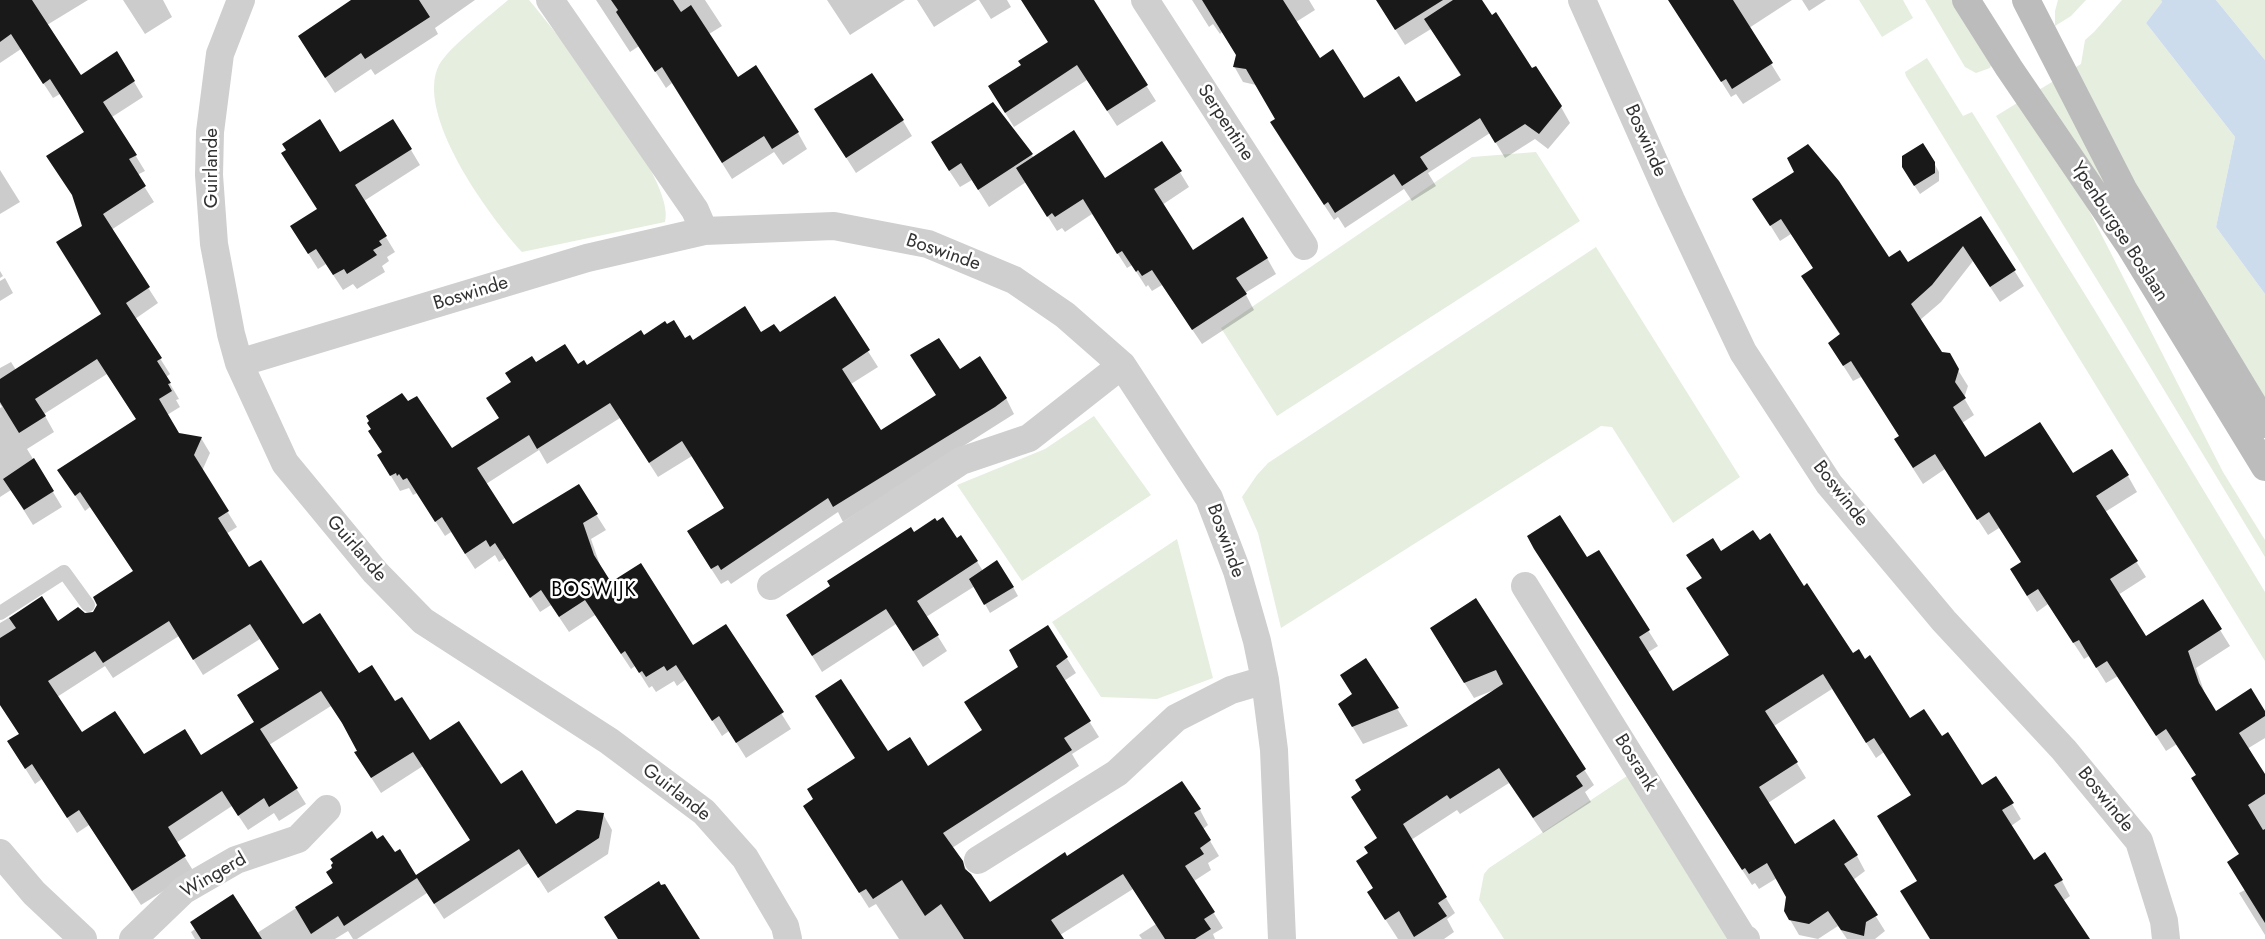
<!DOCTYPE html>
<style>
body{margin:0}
canvas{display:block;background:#fff}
</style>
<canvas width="2265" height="939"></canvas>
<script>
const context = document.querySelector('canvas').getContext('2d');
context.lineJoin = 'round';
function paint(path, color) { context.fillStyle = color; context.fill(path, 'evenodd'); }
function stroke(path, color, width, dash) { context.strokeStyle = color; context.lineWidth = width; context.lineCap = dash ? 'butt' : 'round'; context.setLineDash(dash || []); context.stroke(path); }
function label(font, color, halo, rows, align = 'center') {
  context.font = font + ' Jost,sans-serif'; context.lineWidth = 5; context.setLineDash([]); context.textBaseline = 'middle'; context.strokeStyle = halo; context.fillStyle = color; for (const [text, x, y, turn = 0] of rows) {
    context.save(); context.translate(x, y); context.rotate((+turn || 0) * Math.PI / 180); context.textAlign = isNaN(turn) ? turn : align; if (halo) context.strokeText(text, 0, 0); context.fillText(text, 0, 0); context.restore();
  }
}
paint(new Path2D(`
 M508,0H529C558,35 678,181 665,222L522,252C489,216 414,114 439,65C449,47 491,15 508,0Z
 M1859,0H1903L1913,18L1882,37Z
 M1925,0H1955L1991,65L1990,68L1976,73L1965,67Z
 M2058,0H2086L2071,16L2055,26V11Z
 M2122,0H2161L2162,2L2146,23L2235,137L2216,227L2265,294V410L2168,252L2071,70L2081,64L2085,40L2094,32Z
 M2216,0H2265V60Z
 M1927,58L1963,116L1972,112L2094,309L2265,592V661L1906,76L1905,72Z
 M2057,79L2166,279L2265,440V450L2037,91Z
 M2022,100L2078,189L2223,472L2265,540V557L2123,322L1996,116Z
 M1536,152L1580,221L1277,416L1221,328L1472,157Z
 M1596,247L1740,477L1673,523L1612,427L1601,426L1281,628L1258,533L1242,497L1257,475L1268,463Z
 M1094,416L1151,495L1022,581L957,485L1045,449Z
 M1177,539L1213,678L1157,699L1101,697L1052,622Z
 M1627,776L1734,939H1504L1479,900L1484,874L1489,868Z`), '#e6eee0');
paint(new Path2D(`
 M2161,0H2216L2265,60V294L2216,227L2235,137L2146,23L2162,2Z`), '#cddced');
paint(new Path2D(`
 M0,0H88L47,25L80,77L117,53L143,97L112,117L145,171L137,175L154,202L111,230L158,303L135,319L170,374L166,377L179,399L176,400L180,407L167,415L179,434L201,438L210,453L202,471L237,527L226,534L249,569L303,626L358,675L395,703L429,741L501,785L556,826L603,814L612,830L608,854L548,893L529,863L444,919L427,893L357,939H353L348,931L335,939H195L191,932L195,929L257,933L334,884L376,840L395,854L416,877L471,841L423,766L381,793L365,768L350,735L331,706L269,745L306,804L279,821L274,813L248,830L232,806L176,843L194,872L141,905L89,825L77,833L42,779L35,784L18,757L20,735L0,705V623L42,598L57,622L83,614L90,615L134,572L90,507L85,511L59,470L137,420L107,374L44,414L54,432L27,449L62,507L33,525L11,490L0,497V408L2,407L0,404V368L11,362L16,370L102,314L84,226L85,133L60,94L53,98L21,49L0,63ZM179,636L203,675L260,639L280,669L255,723L201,757L144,756L81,734L57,697L105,666L113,678Z
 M123,0H163L172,17L145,34Z
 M354,0H475L435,28L438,34L375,75L371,69L335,93L309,53Z
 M596,0H705L722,26L709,34L738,78L798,133L807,149L783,165L774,152L732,179L672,83L666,88L639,46L630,52Z
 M827,0H905L850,35Z
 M917,0H977L934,27Z
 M979,0H1007L1011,7L991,19Z
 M1025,0H1092L1156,101L1117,126L1087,80L1014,127L998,101L1022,65L1050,42Z
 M1192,0H1309L1315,10L1296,22L1320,59L1364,100L1415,104L1461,76L1431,29L1405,45L1380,5L1387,0H1480L1561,107L1570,123L1548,149L1535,139L1505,158L1490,133L1428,173L1436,186L1412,201L1404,189L1345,228L1338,217L1334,220L1280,138L1276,119L1256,85L1243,82L1234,66L1237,55L1222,32L1220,34L1213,24L1209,27Z
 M1670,0H1792L1749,28L1781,80L1743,104L1736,94L1731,97Z
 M1802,0H1826L1809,11Z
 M993,104L1034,158L1104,180L1162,143L1189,187L1162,205L1193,252L1267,258L1276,274L1245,293L1254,310L1202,344L1162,285L1152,291L1148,285L1146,287L1132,265L1127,268L1092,214L1065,232L1062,228L1057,231L1026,182L989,207L972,180L960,187L942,160Z
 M815,109L903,121L912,136L856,173Z
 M393,120L420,165L364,201L395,252L387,257L389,261L382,266L385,272L357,289L353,284L343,290L326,264L318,269L301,242L318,209L340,154Z
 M1934,163L1939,172V181L1920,194L1908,176Z
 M0,170L20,202L0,214Z
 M1754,199L1888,259L1908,264L1981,218L2024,286L2000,302L1973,261L1941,302L1920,320L1942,353L1958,370L1968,386L1964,398L1974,415L1962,423L1985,459L2073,475L2128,476L2137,492L2105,512L2146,577L2118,595L2145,638L2202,601L2230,646L2196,668L2206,697L2216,712L2265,713V738L2247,749L2265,777V935L2239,893L2245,890L2240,855L2197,776L2177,744L2166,751L2118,676L2106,683L2089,656L2084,659L2048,604L2037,612L2020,585L2022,563L2016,553L1999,528L1988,535L1945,469L1923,484L1905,456L1900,437L1861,377L1853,381L1839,359L1840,335L1812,292L1814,269L1791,234L1780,241Z
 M0,271L3,276L0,278Z
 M5,278L13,293L0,301V281Z
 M834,298L878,367L851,384L881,431L937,396L912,356L960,371L1006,398L1014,414L843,522L838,512L731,584L728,580L721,584L697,547L725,509L692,456L658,477L620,418L547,464L539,450L486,484L513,526L578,486L606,530L591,539L601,568L611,583L693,647L726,626L791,729L746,758L729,731L722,736L686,679L677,686L674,681L656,692L652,686L649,688L635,666L631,669L595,615L569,632L551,605L540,612L505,558L499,562L495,555L475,569L451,532L445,536L417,493L413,495L409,488L400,491L388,471L383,453L370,432L451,450L500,419L512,383L536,364L587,367L644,337L692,341L761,333L779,334Z
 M913,534L956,540L961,536L983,571L1013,587L1018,596L990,613L975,586L926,617L947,651L923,667L896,624L822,672L797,631Z
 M1760,542L1804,587L1853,655L1910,720L1941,738L1981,787L2012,804L2021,819L2011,826L2034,862L2062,881L2070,896L2063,901L2088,939H1967L1918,881L1912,796L1884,752L1876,758L1832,689L1774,726L1806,778L1768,803L1795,845L1857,856L1865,871L1853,880L1885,931L1875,939H1847L1838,926L1818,939L1799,935L1785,911L1788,897L1777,878L1759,889L1755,883L1752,885L1578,617L1598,551L1658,646L1647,653L1673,693L1730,656L1702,579L1688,555L1721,553Z
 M1476,600L1594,785L1585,792L1591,802L1543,833L1509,783L1460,814L1457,810L1411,840L1455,913L1447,919L1454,932L1444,939H1398L1378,908L1370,854L1378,839L1494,690L1474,698L1440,644Z
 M1047,626L1076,673L1064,681L1099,737L1072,754L1079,766L952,848L989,903L1067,858L1200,810L1208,825L1203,829L1219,856L1208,863L1211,870L1194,881L1223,928L1213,934L1215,939H1142L1139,935L1156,924L1133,889L1060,935L1062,939H899L876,904L869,908L814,822L888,753L927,768L983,731L1020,667Z
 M1366,659L1408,726L1363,744L1349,721Z`), '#0003');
paint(new Path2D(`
 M0,0H32L81,75L117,51L135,81L103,102L137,155L129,159L146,186L103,214L150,287L126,303L162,358L157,361L171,383L168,384L172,391L159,399L179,433L202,437L194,455L229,511L218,518L249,567L261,560L303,624L320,613L359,673L372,665L395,701L402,697L430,740L459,721L501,784L522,770L556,824L577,810L604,813L599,838L538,878L519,849L434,904L417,878L344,926L338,916L311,934L295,907L333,883L326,872L332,868L331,865L333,863L330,859L372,831L377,839L383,835L395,852L400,849L416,875L470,840L413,752L371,778L354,752L357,751L342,723L321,691L260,729L298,788L269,807L264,798L238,816L222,791L168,827L186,856L132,891L79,810L67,818L32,764L25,769L7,741L19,734L0,705V638L16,628L9,618L42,596L58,621L78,607L85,613L93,612L97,605L93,597L133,571L80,492L75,496L57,470L136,419L97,359L35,399L46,416L19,433L0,402V379L101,314L56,242L82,226L72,195L46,156L84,132L50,79L43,84L11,34L0,42ZM169,621L193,660L250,624L279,669L237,695L254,722L201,755L185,729L144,754L115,711L82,732L48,681L95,651L103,663Z
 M351,0H419L430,17L365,59L361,53L325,78L298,36Z
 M611,0H673L681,12L691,5L738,77L756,65L799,132L772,149L764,136L722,163L662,67L655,72L616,12L618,10Z
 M1021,0H1094L1148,85L1107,111L1077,65L1005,113L988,86L1021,65L1018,61L1048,42Z
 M1202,0H1283L1320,58L1333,49L1364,98L1399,76L1416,102L1461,75L1424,19L1453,0H1482L1492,15L1496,12L1532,68L1536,66L1562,106L1539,134L1525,124L1495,143L1480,118L1420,157L1428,169L1402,186L1394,174L1335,213L1328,202L1324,205L1270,122L1275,119L1246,69L1233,67L1236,55Z
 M1376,0H1443L1395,30Z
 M1668,0H1733L1773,63L1732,89L1726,79L1721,82Z
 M872,73L904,120L846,158L814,109Z
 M993,102L1033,154L978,190L961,163L949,171L931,142Z
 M320,119L340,152L393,119L412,149L355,185L387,236L379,241L382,245L373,250L377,255L347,274L344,269L333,275L316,249L308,254L290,226L317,209L281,153L286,150L282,144Z
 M1074,130L1105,178L1162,141L1182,171L1154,189L1193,250L1243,217L1268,258L1236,278L1247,294L1192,330L1152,270L1142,276L1138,270L1136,272L1122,251L1117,254L1083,199L1055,217L1052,213L1047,217L1016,168Z
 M1923,143L1935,162V173L1914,186L1902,167V156Z
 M1808,144L1839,181L1889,257L1900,250L1908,262L1981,216L2016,270L1990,287L1963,246L1932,285L1911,304L1942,352L1950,353L1959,369L1955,382L1966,398L1953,407L1985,457L2040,422L2073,473L2112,449L2129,475L2096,496L2138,561L2110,579L2146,636L2203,599L2222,629L2188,651L2199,683L2216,711L2251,688L2265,711V716L2239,733L2265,774V794L2248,805L2263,830L2265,829V923L2227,862L2239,854L2235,848L2191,778L2196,775L2166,729L2156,736L2107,661L2096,668L2079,640L2073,643L2038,589L2027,596L2010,569L2021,562L1989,512L1977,520L1935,454L1913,468L1894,439L1899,436L1851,361L1843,366L1828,343L1840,334L1801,276L1813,268L1781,219L1770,226L1752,199L1794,172L1787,158Z
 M835,296L870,350L842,369L881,430L936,395L910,355L939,338L960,369L980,356L1007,398L995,407L833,507L828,498L721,570L718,565L711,569L687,531L724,508L682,441L649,463L610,403L537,449L529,435L477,468L513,524L579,484L598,514L583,523L594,555L611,582L641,563L693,645L726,624L784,712L736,743L719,716L712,721L676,665L667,671L664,666L646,677L642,671L639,673L625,651L621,654L585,600L559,617L541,590L530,598L495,543L490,547L486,540L465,554L442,517L435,522L407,478L403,480L399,474L397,476L396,473L390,476L377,455L382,452L368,431L371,429L367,423L369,421L366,416L402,393L408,401L417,396L452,448L499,418L486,398L511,382L505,373L532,356L536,362L565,344L578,364L584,360L587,365L641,330L644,335L665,321L667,324L674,320L685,338L690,335L693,340L745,306L761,332L774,324L780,332Z
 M34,458L54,491L24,510L3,479Z
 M1560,515L1587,557L1599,550L1650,630L1639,637L1673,691L1729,655L1686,588L1702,578L1686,555L1713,538L1721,551L1753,530L1760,540L1770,533L1804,586L1807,583L1853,653L1859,649L1865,659L1870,655L1910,718L1924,709L1942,736L1948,732L1982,785L1996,776L2014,803L2002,810L2034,860L2045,852L2063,880L2054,885L2090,939H1930L1900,891L1917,881L1877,816L1911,795L1874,738L1866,743L1823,674L1765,711L1798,762L1759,787L1795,844L1834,819L1858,855L1844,864L1878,915L1866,922L1864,936L1841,930L1828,911L1809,924L1789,920L1784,911L1786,897L1767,863L1749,874L1745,868L1742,870L1534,549L1527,536Z
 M943,517L957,538L961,535L978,561L917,601L939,635L913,651L886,609L812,656L786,615L830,586L827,581L911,527L914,532L935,518L937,521Z
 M997,560L1014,587L984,605L969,579Z
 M1476,598L1586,769L1576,776L1583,786L1533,818L1499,768L1450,799L1447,795L1403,824L1447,897L1438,903L1447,916L1414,937L1399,911L1385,920L1367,892L1373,888L1356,861L1368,853L1364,847L1377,838L1351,797L1361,790L1355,780L1503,684L1496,670L1464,683L1430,628Z
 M1048,625L1068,657L1056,666L1091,721L1064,738L1072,750L943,833L963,861L965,869L971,874L990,902L1065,852L1067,856L1182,781L1201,809L1194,813L1211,840L1200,848L1204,854L1185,866L1215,912L1204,919L1211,929L1195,939H1165L1123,874L1051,920L1064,939H964L941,904L925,916L902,880L873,899L866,889L859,893L803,806L813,799L807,789L855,758L815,696L841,679L888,751L910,737L928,766L982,730L964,702L1018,667L1009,650Z
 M1366,658L1399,708L1352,727L1338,704L1352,694L1340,675Z
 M659,881L661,885L665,884L700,939H618L604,917Z
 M233,894L262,939H201L190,922Z`), '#191919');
stroke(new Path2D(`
 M0,613L64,572L88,605`), '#cfcfcf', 14);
stroke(new Path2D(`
 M241,0L220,54L210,132L209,175L214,244L231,334L239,363L285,463L375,572L423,621L609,741L704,812L745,858L785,926L788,939
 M550,0L695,210L704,231
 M1145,0L1304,246
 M1582,0L1671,200L1743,352L1829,484L1944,621L2064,750L2139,841L2164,921L2166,939
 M239,363L587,258L704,231L834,226L928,244L1014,280L1065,315L1122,365L1209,498L1237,571L1257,641L1265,680L1274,750L1282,939
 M771,586L961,461L1029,438L1122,365
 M1525,586L1743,938L1746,939
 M0,853L34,893L83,939
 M978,860L1117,773L1176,718L1231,690L1265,680
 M133,939L184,890L236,860L298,839L327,809`), '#cfcfcf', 28);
stroke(new Path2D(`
 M1966,0L2009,68L2130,246L2265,467
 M2026,0L2123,189L2265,424`), '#bcbcbc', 28);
label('19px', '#323232', '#fff', [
 ["Serpentine",1225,123,57],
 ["Boswinde",1645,141,66],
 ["Guirlande",212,168,-90],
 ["Ypenburgse Boslaan",2119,232,57],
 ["Boswinde",943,253,19],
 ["Boswinde",471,294,-17],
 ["Boswinde",1840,494,52],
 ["Boswinde",1225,541,70],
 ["Guirlande",356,549,49],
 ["Bosrank",1635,763,58],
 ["Guirlande",676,793,38],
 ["Boswinde",2105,800,51],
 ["Wingerd",214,876,-30]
]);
context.letterSpacing = '1px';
label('20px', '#000', '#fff', [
 ["BOSWIJK",594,591]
]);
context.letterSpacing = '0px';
</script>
